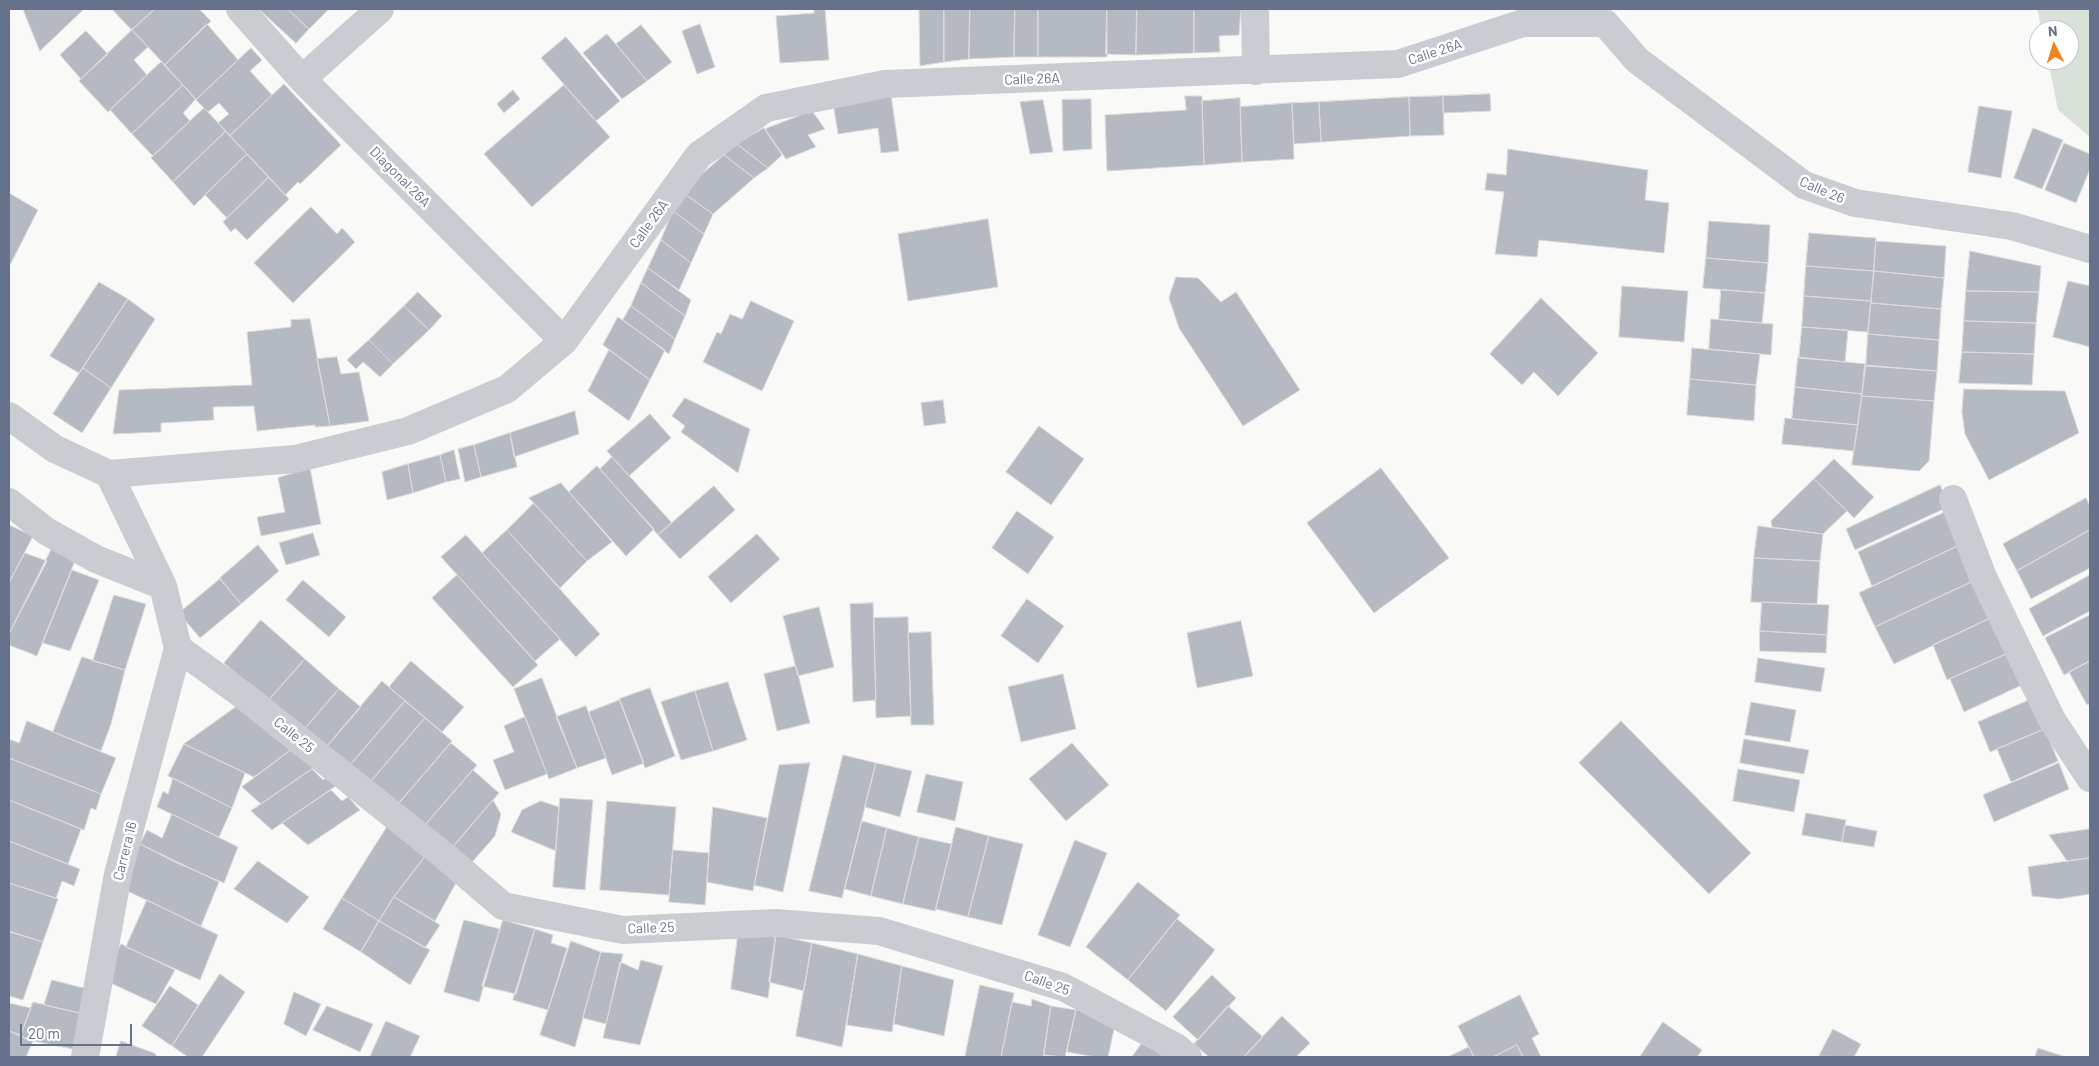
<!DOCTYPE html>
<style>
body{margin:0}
#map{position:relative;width:2099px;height:1066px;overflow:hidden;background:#f9faf7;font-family:Barlow,sans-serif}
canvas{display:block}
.frame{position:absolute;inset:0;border:10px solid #66728b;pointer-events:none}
.north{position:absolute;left:2029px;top:20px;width:50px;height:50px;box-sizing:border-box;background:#fff;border:1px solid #c2c7d1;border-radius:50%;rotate:355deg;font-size:14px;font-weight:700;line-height:20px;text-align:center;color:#66728b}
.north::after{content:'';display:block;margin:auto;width:18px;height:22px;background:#f2831f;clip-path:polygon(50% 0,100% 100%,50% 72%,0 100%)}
.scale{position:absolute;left:20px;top:1024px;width:112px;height:22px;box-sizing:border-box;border:2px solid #66728b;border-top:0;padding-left:6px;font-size:15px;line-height:18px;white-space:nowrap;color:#66728b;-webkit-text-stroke:4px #fff;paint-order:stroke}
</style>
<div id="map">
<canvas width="2099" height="1066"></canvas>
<div class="frame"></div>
<div class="north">N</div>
<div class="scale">20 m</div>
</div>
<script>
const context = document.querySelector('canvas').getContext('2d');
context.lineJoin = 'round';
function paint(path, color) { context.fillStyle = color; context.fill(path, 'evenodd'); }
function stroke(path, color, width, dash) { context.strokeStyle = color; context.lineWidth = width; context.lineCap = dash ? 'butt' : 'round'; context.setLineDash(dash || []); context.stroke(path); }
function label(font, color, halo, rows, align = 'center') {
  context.font = font + ' Barlow,sans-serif'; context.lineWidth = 5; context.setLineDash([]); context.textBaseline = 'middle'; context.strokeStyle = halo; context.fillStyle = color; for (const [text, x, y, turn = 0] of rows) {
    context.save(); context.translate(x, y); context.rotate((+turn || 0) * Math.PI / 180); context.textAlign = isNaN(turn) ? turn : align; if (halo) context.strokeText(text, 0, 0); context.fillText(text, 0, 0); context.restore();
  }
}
paint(new Path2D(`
 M2037,9H2090V137L2058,110L2048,60H2069V30H2042Z`), '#d9e2d8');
const building = new Path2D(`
 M23,9H84L40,51Z
 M112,9H155L132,30Z
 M155,9H199L211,21L165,65L132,30Z
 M259,9H288L309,29L296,43Z
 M288,9H329L309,29Z
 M814,9H825L829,60L780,63L776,16L814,13Z
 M944,9H970L969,59L944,62Z
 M944,9V62L920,66L919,10Z
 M970,9H1015L1014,57L969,59Z
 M1015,9H1038V57H1014Z
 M1038,9H1107V57H1038Z
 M1107,9H1137L1136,55L1106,54Z
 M1137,9H1194V53L1136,55Z
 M1194,9H1241L1239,35L1219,36L1220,52L1194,53Z
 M207,24L238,60L196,100L165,65Z
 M700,24L715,67L697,74L682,31Z
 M641,25L672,62L647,81L616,44Z
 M132,30L148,47L134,60L147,75L108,112L79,81Z
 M86,31L108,54L81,79L60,55Z
 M607,34L647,81L622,99L583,53Z
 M566,37L620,101L596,121L541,58Z
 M251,48L262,60L250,71L272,95L230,136L218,123L229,114L219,103L208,112L196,100Z
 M161,62L183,85L132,134L110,110Z
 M284,84L341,145L300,184L298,182L285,195L230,136Z
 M183,85L196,99L183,113L190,121L153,156L132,134Z
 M564,85L610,137L532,207L484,154Z
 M513,90L520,99L504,113L497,104Z
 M1490,94L1491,111L1443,113V96Z
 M891,95L899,151L881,153L878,128L838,134L833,103Z
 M1185,96H1202L1204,165L1107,171L1105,115L1186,110Z
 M1443,96L1444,135L1410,136L1409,97Z
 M1409,97L1410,136L1321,142L1319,102Z
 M1240,98L1242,162L1204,165L1202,101Z
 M1091,99L1092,149L1063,151L1062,100Z
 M1043,100L1053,152L1030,154L1020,102Z
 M1319,102L1321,142L1294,144L1292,103Z
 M1292,103L1294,159L1242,162L1240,107Z
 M1979,106L2012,111L2001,178L1968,172Z
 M204,108L226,131L173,182L151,158Z
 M812,111L825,129L808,135L816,147L786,159L765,129Z
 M764,128L782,155L768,168L737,144Z
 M2033,128L2063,140L2042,189L2014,178Z
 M226,131L247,154L194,206L173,182Z
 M2064,143L2090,154V169L2076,203L2045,190Z
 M737,144L768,168L754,178L724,155Z
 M1508,149L1648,170L1645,200L1669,203L1664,253L1539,240L1537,257L1495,254L1504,192L1485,190L1487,173L1506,175Z
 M247,154L269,177L227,218L205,195Z
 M724,155L754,178L713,214L682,192Z
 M269,177L289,199L247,240L235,228L231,232L223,222Z
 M682,192L713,214L704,234L673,211Z
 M9,193L38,210L9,267Z
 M311,207L337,234L342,228L355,242L293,303L254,263Z
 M673,211L704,234L691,263L661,240Z
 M988,219L998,287L908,301L898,234Z
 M1709,221L1770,225L1768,263L1706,258Z
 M1809,233L1876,238L1874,271L1806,266Z
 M661,240L691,263L679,290L648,268Z
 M1876,241L1946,246L1944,278L1874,271Z
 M1970,251L2041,266L2039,292L1966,291Z
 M1706,258L1768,263L1765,293L1703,288Z
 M1806,266L1874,271L1871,301L1804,296Z
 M648,268L691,300L685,316L641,283Z
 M1874,271L1944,278L1941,309L1871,303Z
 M1176,277L1198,278L1221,302L1236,292L1300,390L1243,426L1179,328L1169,298Z
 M2068,281L2090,286V347L2053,337Z
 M99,282L128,299L79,373L50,356Z
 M641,283L685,316L675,339L631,306Z
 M1622,286L1688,291L1684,342L1619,337Z
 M1721,290L1765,293L1762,323L1719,319Z
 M1966,291L2039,292L2036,323L1964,321Z
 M418,292L442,316L429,330L404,306Z
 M1804,296L1871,301L1868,332L1802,327Z
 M1541,298L1598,353L1558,396L1534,372L1522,385L1490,354Z
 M128,299L155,319L111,388L83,368Z
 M751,301L794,321L762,391L703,362L717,332L721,334L730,314L742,319Z
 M1871,303L1941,309L1939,340L1868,334Z
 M404,306L429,330L393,364L369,340Z
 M631,306L675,339L669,354L623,320Z
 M618,317L665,350L650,380L603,345Z
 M310,319L330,426L315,427V425L257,431L254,406L213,407L214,420L161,423V432L113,434L119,390L252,385L247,332L291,327V320Z
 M1711,319L1773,324L1771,355L1709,349Z
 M1964,321L2036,323L2034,354L1962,352Z
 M1802,327L1848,330L1845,362L1799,358Z
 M1868,334L1939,340L1937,371L1866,366Z
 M369,340L393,364L380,377L363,362L356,369L347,360Z
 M1692,348L1760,354L1756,385L1690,379Z
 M609,350L650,380L629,421L588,391Z
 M1962,352L2034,354L2032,385L1959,383Z
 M337,357L341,374L359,372L369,421L330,426L317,359Z
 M1798,357L1866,364L1862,394L1795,387Z
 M1865,365L1937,371L1934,401L1862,396Z
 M83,368L111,388L82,433L53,414Z
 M1690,379L1756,385L1754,421L1687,415Z
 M1795,387L1862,394L1858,425L1792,419Z
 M1964,389L2065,391L2079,433L1989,480L1965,434L1962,412Z
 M1862,396L1934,401L1929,461L1919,471L1852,465Z
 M685,398L750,429L738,473L681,432L685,426L672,416Z
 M943,400L946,423L924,426L921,403Z
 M575,411L579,434L514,457L510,433Z
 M650,414L671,438L629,476L607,451Z
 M1785,418L1858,425L1854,451L1782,444Z
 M1039,426L1084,459L1051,505L1006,472Z
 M510,433L517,467L481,477L474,445Z
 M474,445L481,477L465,482L458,449Z
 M454,450L460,479L446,482L440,455Z
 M440,455L446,482L413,493L408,464Z
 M612,457L672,523L658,535L600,469Z
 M1834,459L1874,497L1854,518L1814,479Z
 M408,464L413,493L387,500L382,472Z
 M597,466L654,529L626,556L569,492Z
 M310,468L321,524L261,536L257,517L285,512L278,478Z
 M1381,468L1449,558L1374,613L1307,523Z
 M1814,479L1847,511L1823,534L1772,527L1771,521Z
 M561,483L612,542L587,561L529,498Z
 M1940,485L1950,506L1855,550L1846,529Z
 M714,486L735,510L680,559L658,535Z
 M2086,498L2090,506V530L2017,571L2003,544Z
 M534,503L587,561L560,588L507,530Z
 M1952,509L1962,544L1872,586L1858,552Z
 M1017,511L1054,537L1028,574L992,548Z
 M9,525L33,536L9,583Z
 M1758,526L1823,534L1820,561L1754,558Z
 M507,530L600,634L576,657L482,553Z
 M2090,530V568L2031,599L2017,571Z
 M313,533L320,555L286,565L279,543Z
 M757,534L780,559L731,603L708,577Z
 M466,535L560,639L535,661L441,557Z
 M54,544L78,553L37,656L9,645V634Z
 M1962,544L1978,579L1875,627L1859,593Z
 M258,545L279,571L241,604L220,578Z
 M25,553L47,561L9,634V583Z
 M1754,558L1820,561L1817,604L1751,602Z
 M72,570L99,580L70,651L43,643Z
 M457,575L538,665L513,687L432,598Z
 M2090,575V611L2043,636L2029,609Z
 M220,579L241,604L200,638L179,613Z
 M1978,579L1995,616L1894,664L1875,627Z
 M303,580L346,617L329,637L286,600Z
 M114,595L146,604L125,670L93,661Z
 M1027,599L1064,626L1038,663L1001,636Z
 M1762,602L1829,605L1827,635L1760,631Z
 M873,603L876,700L853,702L850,604Z
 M819,607L834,667L798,676L783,616Z
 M2090,615V661L2064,675L2045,638Z
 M1995,616L2011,652L1947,680L1933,645Z
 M908,617L911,716L876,718L874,618Z
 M261,620L305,659L268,701L224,663Z
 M1241,621L1253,676L1197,688L1187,633Z
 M1760,631L1827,635L1826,653L1760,651Z
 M931,632L934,725H911L908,633Z
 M2011,652L2026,683L1964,712L1950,679Z
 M82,657L125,670L111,724L101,751L53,732Z
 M1758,658L1825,668L1821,692L1755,682Z
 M305,659L339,689L303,731L268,701Z
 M411,661L464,707L442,732L389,687Z
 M2090,661V704L2087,705L2069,672Z
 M796,666L810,723L777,731L764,674Z
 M1063,674L1076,729L1021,742L1008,687Z
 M542,678L577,768L549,779L514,689Z
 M382,681L405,701L347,769L324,750Z
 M728,682L747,740L713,751L695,691Z
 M650,688L675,756L645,768L619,699Z
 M339,689L361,707L324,750L303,731Z
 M695,691L713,751L681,760L661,702Z
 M2032,699L2045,729L1990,752L1978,722Z
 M620,700L644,763L612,775L589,712Z
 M405,701L425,718L367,786L347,769Z
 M243,702L295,747L254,777L184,744Z
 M1751,702L1796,710L1790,742L1745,735Z
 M586,706L606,758L577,768L556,717Z
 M525,717L547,774L505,790L493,760L514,752L504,726Z
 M425,718L452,741L394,809L367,786Z
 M27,721L116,758L101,794L9,758V739L19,743Z
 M1621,721L1751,853L1709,894L1579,763Z
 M2045,729L2058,761L2011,782L1997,749Z
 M1744,739L1809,750L1804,774L1740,763Z
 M451,743L477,765L420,831L394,809Z
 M1072,743L1109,785L1066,821L1029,779Z
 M184,744L245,773L232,808L168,776Z
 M295,747L316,766L312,769L261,804L242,787Z
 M843,755L876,763L842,898L809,891Z
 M9,758L101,794L96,810L91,808L84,830L9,800Z
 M810,763L783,892L754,885L779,765Z
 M876,763L912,771L900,817L865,807Z
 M2059,763L2069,789L1994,822L1983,795Z
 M312,769L323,780L328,776L337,785L272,830L251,811Z
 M1738,769L1800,780L1794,812L1733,801Z
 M473,770L499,793L447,854L420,831Z
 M926,774L963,782L955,821L917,812Z
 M173,778L232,808L219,837L157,807L163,791L168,794Z
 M331,790L342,801L348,797L360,810L308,845L282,823Z
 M560,798L593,800L585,890L553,887Z
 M9,800L81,829L68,864L9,841Z
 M493,800L501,814L495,836L465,870L447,854Z
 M541,801L559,807L556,851L511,832L522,810Z
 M607,801L676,807L669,895L600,890Z
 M713,807L767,818L753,891L707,882Z
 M1806,813L1846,820L1842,842L1802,835Z
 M172,814L238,847L224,883L177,863L140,844L147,830L162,838Z
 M392,819L427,854L394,897L379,921L342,898Z
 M862,821L887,828L871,896L845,889Z
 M1845,825L1877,831L1874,847L1842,842Z
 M956,827L989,836L968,917L936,909Z
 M887,828L919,837L903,904L871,896Z
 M2090,829V858L2067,861L2049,835Z
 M989,836L1023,844L1002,925L968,917Z
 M919,837L952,844L935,911L903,904Z
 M1075,840L1107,853L1070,947L1038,935Z
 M9,841L80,869L74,886L62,881L56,898L9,883Z
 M140,844L219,882L201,926L123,889Z
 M673,850L709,853L705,905L669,902Z
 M427,854L461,874L435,921L394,897Z
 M2090,858V894L2059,899L2032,896L2028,867Z
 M258,861L309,897L287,923L234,889Z
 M1138,882L1180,915L1128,980L1086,947Z
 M9,883L58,899L43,942L9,931Z
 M394,897L440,925L425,948L379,921Z
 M342,898L379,921L361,952L323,929Z
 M147,900L218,935L200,980L126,947Z
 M1177,919L1215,950L1166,1011L1128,980Z
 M464,920L500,929L479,1002L444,992Z
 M503,920L535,929L516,994L482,986Z
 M379,921L430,950L410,985L361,952Z
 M739,927L776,935L768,998L731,989Z
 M535,929L553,935L551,943L567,948L548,1010L513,1000Z
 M10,932L43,942L23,1000L9,996Z
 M776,935L812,943L804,991L769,982Z
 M571,941L601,952L575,1047L540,1035Z
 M812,943L858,954L842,1047L796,1036Z
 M121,944L175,970L156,1004L104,980Z
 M601,952L623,954L606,1024L583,1018Z
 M858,954L902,966L892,1032L847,1025Z
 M641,960L663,966L640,1045L603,1038L620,962L638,970Z
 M902,966L954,980L944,1036L894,1024Z
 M220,974L245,992L202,1057H188L172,1046Z
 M1212,975L1236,998L1198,1040L1173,1017Z
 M52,980L95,991L88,1015L44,1005Z
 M980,985L1014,993L1001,1057H965Z
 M170,986L198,1005L172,1046L142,1026Z
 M294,992L321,1004L306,1036L284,1024Z
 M1520,995L1539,1034L1532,1038L1541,1057H1523L1517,1045L1493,1057H1474L1458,1026Z
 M1032,999L1051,1006L1043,1057H1001L1012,1002L1031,1006Z
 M33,1002L88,1015L78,1050L33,1041L25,1039L21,1035Z
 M9,1003L31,1008L21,1035L9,1031Z
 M327,1006L373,1024L360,1052L313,1030Z
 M1051,1006L1076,1010L1065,1057L1044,1055Z
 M1228,1006L1263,1037L1244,1057H1209L1194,1044Z
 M1076,1010L1117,1015L1108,1057H1096L1067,1052Z
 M1282,1016L1310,1043L1296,1057H1244Z
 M386,1021L420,1036L410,1057H370Z
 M1663,1022L1702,1050L1697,1057H1640Z
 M1833,1029L1861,1044L1854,1057L1819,1056Z
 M9,1031L33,1041L26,1057H9Z
 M121,1041L154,1053L158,1057H116Z
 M1142,1043L1165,1057H1132Z
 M1517,1045L1523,1057H1493Z
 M1469,1047L1474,1057H1448Z
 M2038,1048L2066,1057H2035Z`);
paint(building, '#b4b9c2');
stroke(building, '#dbdcd9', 1);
stroke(new Path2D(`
 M240,9L302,79L564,341
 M1255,9L1256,71
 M1605,23L1637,60L1804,185L1855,203L2012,226L2090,249
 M302,79L380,9
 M9,416L55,449L109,474L295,459L408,431L507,389L564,341L699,155L766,108L885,84L1398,64L1523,23H1605
 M109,474L163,586
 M1953,499L1983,577L2052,720L2090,778
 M9,502L46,531L96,559L163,586L178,648L118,874L85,1057
 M178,648L244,696L447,858L503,906L623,930L775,923L879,931L1063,987L1176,1047L1188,1057`), '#c9ccd1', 28);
label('14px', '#66728b', '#fff', [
 ["Calle 26A",1435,52,-18],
 ["Calle 26A",1032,79,-2],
 ["Diagonal 26A",400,177,45],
 ["Calle 26",1822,190,23],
 ["Calle 26A",649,224,-54],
 ["Calle 25",294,735,39],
 ["Carrera 16",125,851,-76],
 ["Calle 25",651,928,-2],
 ["Calle 25",1047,983,20]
]);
</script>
